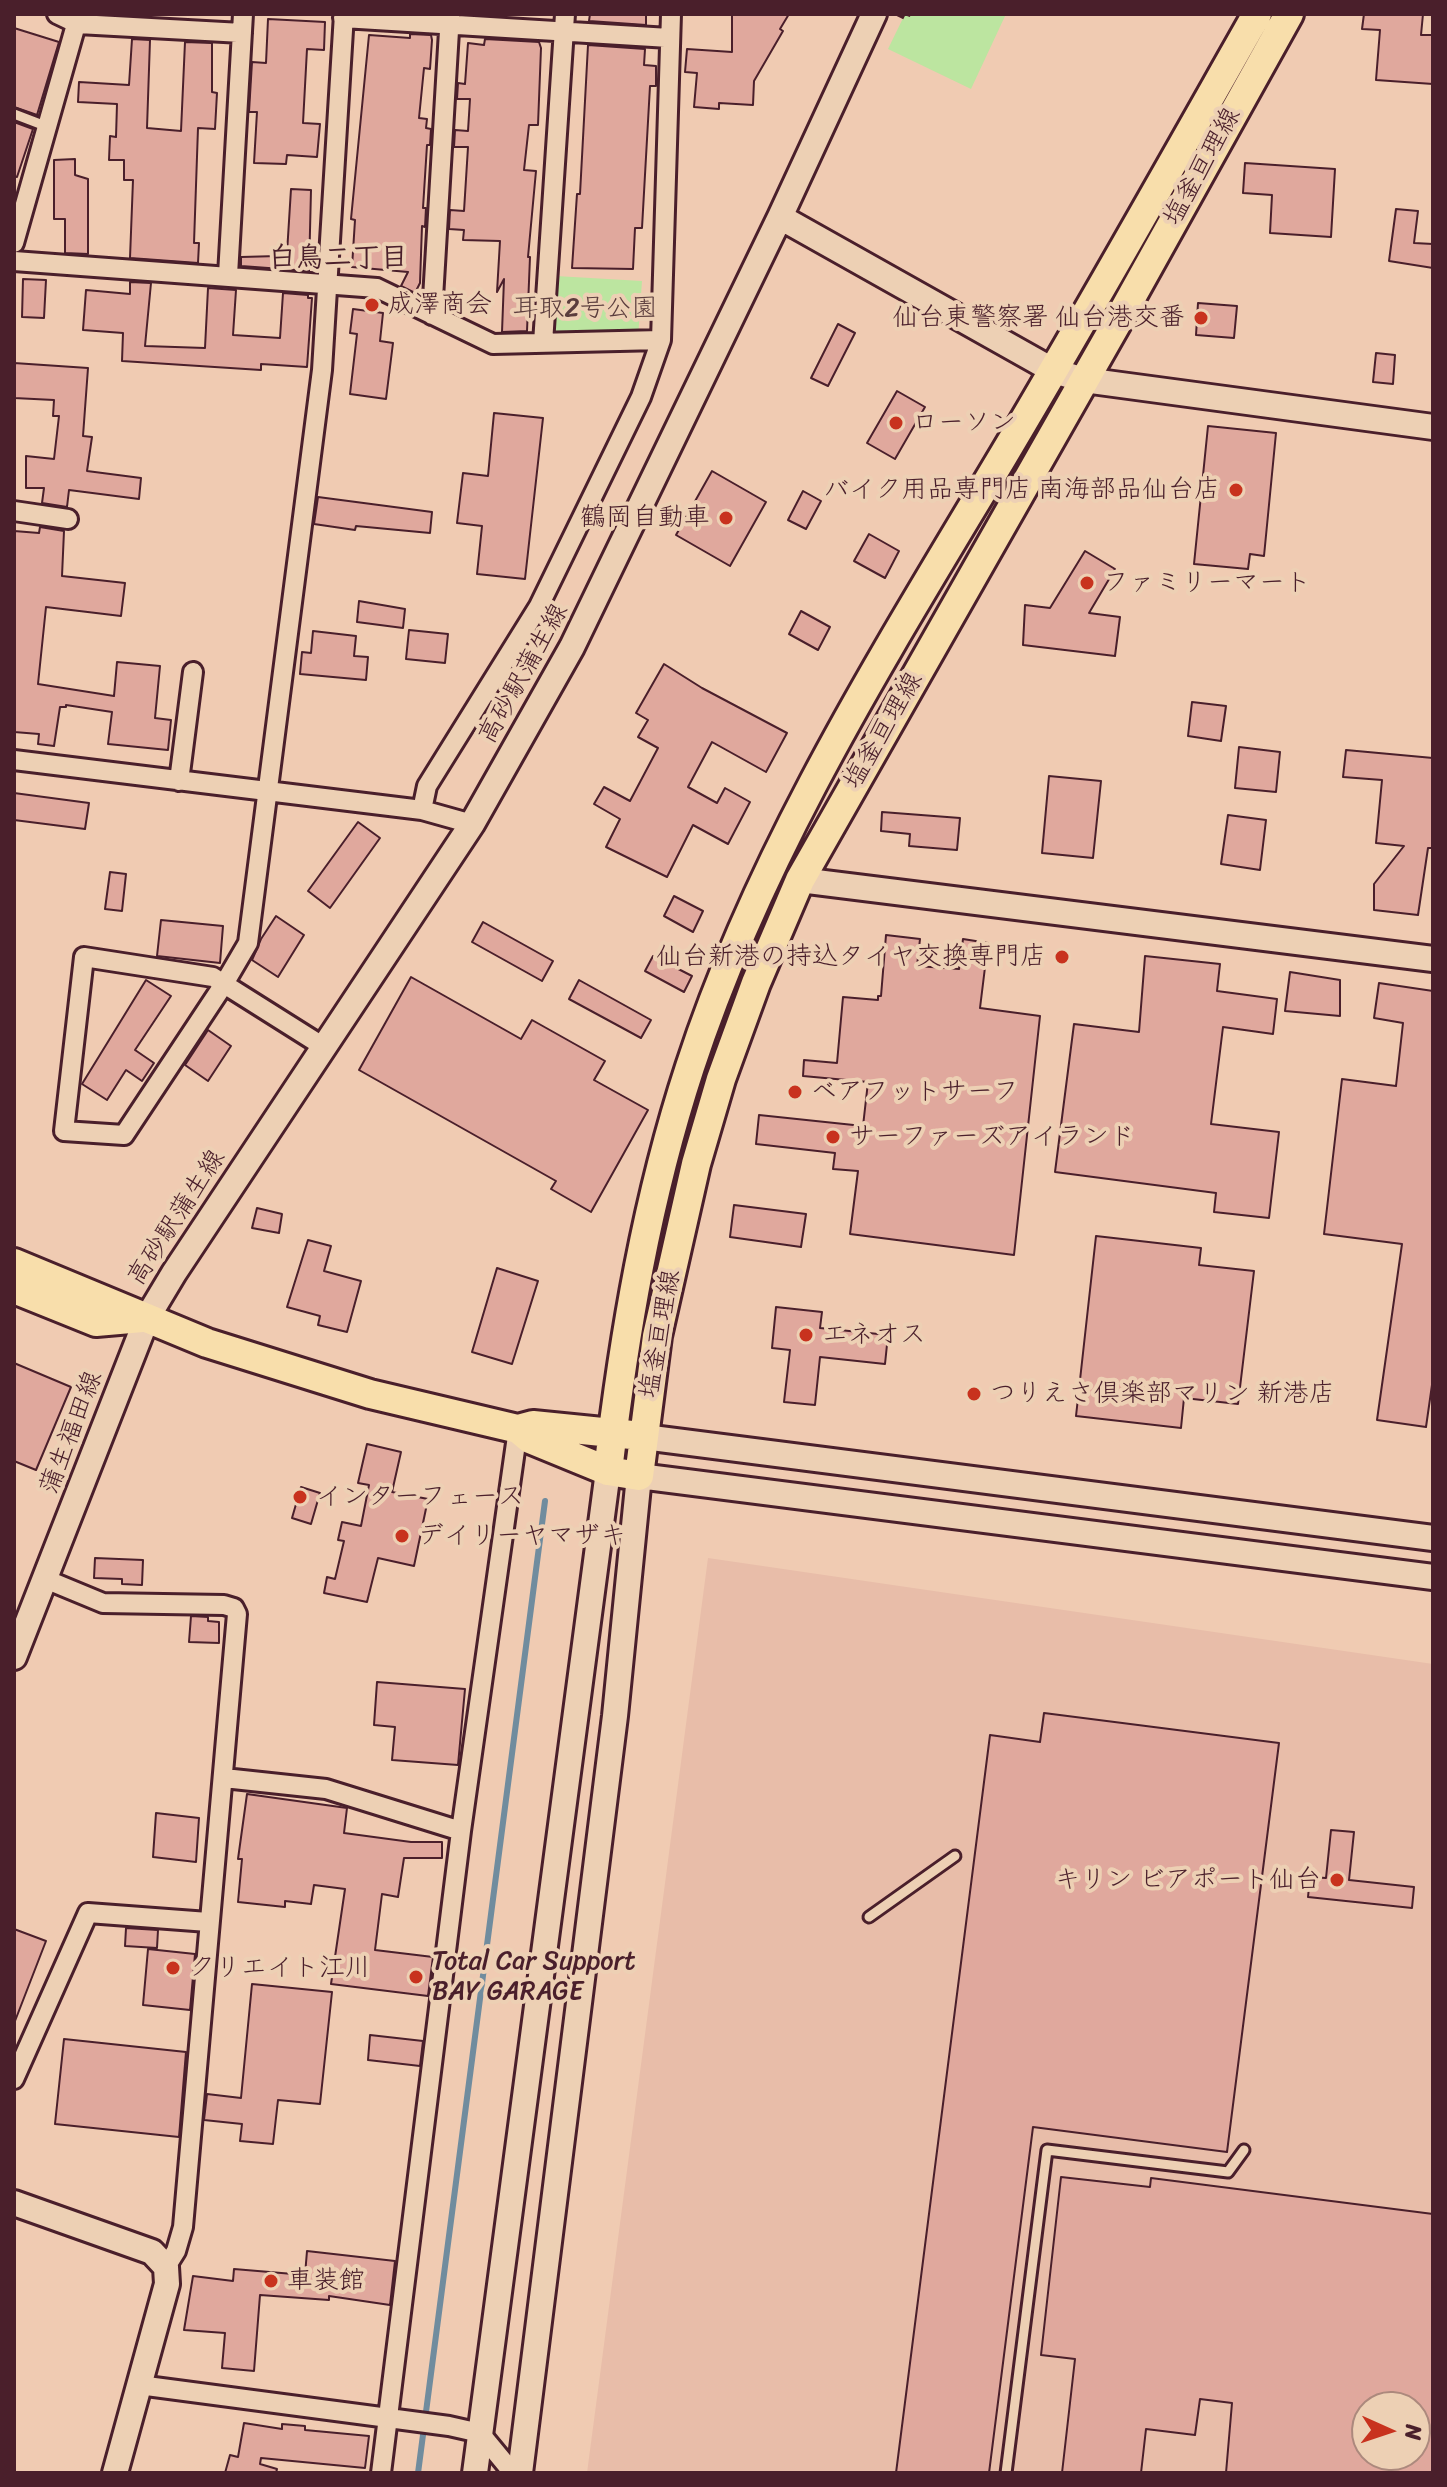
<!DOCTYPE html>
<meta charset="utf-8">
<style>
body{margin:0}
#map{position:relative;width:1447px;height:2487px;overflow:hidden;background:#f0cbb2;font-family:Sriracha,sans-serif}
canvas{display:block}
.frame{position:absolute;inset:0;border:16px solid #4a1f2b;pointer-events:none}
.north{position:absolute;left:1351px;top:2391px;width:80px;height:80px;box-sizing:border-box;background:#edd0b4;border:2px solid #ac897d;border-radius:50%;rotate:93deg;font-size:22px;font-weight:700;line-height:32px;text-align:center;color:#4a1f2b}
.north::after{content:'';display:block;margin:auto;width:28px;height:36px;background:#c8321e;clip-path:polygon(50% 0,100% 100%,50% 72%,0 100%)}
</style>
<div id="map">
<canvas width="1447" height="2487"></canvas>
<div class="frame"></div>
<div class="north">N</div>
</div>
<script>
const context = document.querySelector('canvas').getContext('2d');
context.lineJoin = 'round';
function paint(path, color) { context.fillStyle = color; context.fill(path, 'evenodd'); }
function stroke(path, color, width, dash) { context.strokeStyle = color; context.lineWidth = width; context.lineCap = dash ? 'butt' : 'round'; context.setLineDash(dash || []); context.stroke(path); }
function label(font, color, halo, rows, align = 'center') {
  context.font = font + ' Sriracha,"Klee One",sans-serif'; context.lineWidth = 8; context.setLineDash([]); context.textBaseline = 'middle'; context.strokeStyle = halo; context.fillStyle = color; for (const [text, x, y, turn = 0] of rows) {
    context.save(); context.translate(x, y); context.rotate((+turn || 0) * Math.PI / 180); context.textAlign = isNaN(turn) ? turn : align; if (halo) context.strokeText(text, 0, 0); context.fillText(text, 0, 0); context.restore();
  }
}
paint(new Path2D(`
 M708,1558L1433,1664V2473H587ZM1367,2407H1415V2455H1367Z`), '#e8bda9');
paint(new Path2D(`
 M905,14H1006L971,89L888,49Z
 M556,276L642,281L638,338L553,339Z`), '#bce5a0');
stroke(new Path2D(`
 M418,2473L545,1501`), '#708c9e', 6);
const building = new Path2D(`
 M590,14H646V25L589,21Z
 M732,14H789L780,29L783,31L754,81L753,105L719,103V109L694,107L697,73L685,72L687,49L732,52Z
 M1364,14H1423L1421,35H1433V84L1376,80L1380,30L1362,29Z
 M268,19L325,22L324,50L307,49L303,123L320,124L317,157L287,155L286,164L254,163L257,112H249L252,62L266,63Z
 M14,28L59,42L37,115L14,107Z
 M410,34L431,35L432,40L430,69L424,68L419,118L427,119L426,128L431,129L430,145H427L423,208H426L425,227L422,226L420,283L415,293L401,286L408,272L352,267L355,220L351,219L369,35L410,38Z
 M132,39L150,40L147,128L181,131L185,42L212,43V92L217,93L215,129L198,128L194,243H199L198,263L130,258L133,180H124V160H109L110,136L116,137L117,104L78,102L79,82L129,85Z
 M485,39L539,42L541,48L538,125H529L524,170L536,171L528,257H530L527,331L502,332L504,279L497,292L500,241L463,240L464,230L449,229L450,210L464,211L468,147H454L455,130L468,131L470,99H457L458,83L465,84L468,43L484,45Z
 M588,45L645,49L644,65L656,66V86H650L642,228H635L633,269L572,268L577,194H580Z
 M14,122L33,129L17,177L14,176Z
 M75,159V175L88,179V254L65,253V219H54V160Z
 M1245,163L1335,169L1331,237L1270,233L1272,195L1243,193Z
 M291,189L311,190L309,271L241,266V257L278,256V252L287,253Z
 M1396,209L1418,211L1414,243L1433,244V268L1389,261Z
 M23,279L46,280L44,318L22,317Z
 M130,282L151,283L145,346L205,348L208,288L236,290L233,335L280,338L283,293L308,295V298H312L307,367L261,364V370L122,361L123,333L83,330L86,290L130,294Z
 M1198,303L1237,306L1234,338L1196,335Z
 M353,309L383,313L380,341L393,343L386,399L350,394L357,334L350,333Z
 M838,324L855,333L828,386L811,378Z
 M1376,353L1395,355L1393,384L1373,382Z
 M14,363L88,368L83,436L92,437L87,471L141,478L139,499L69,490L67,507L42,503L44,488H26V456L54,459L59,416H53L54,400L14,398Z
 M897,391L925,407L895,459L867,443Z
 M494,413L543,418L525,579L477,574L482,526L457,523L463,473L488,476Z
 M1208,426L1276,433L1264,556L1250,554L1248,569L1194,564Z
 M712,471L766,502L730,566L676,535Z
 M803,491L821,501L806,529L788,520Z
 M318,497L432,512L430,533L356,526L355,530L314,524Z
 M40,527L64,531L62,576L125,583L121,616L46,607L38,684L114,696L117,662L160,666L155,718L171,720L168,750L108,744L112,712L66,705V707H60L54,746L38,744L39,734L14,732V531L39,533Z
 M869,534L899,551L885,578L854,561Z
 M1085,551L1115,569L1089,613L1120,617L1115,656L1023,645L1025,605L1050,608Z
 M359,601L405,609L403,628L357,622Z
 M801,611L830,627L818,650L789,634Z
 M409,630L448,634L445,663L406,659Z
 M313,631L356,636L354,656L368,657L366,680L300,674L302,652L311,653Z
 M664,664L702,688L787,733L766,772L712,742L688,787L717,803L725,788L750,802L728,844L693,825L667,877L606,847L620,819L594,804L604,787L630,801L658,748L638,737L648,720L636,713Z
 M1192,702L1226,706L1221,741L1188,736Z
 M1239,747L1280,752L1276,792L1235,788Z
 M1346,750L1433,758V848H1428L1418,915L1374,910V884L1404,846L1376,843L1382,780L1343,777Z
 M1049,776L1101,781L1093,858L1042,853Z
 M14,793L89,803L85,829L14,820Z
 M882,812L960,818L957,850L909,846L910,834L881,831Z
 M1228,815L1266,820L1260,870L1221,864Z
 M358,822L380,838L330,908L308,891Z
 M110,872L126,874L122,911L105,909Z
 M674,896L703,911L693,932L664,916Z
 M276,916L304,935L278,977L252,960L261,939Z
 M161,920L223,926L220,963L157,956Z
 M483,922L553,961L542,981L472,942Z
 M886,935L920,939L917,966L959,969L963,939L988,943L980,1008L1040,1016L1014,1255L850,1234L858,1171L833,1169L835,1153L756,1144L759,1115L863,1126L868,1082L803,1076L804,1060L837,1063L843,997L878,1000V996H881Z
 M653,956L692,976L684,992L645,971Z
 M1145,956L1220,964L1217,991L1277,999L1273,1034L1223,1027L1211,1124L1279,1132L1269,1218L1214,1212L1216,1193L1055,1172L1074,1024L1139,1032Z
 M1290,972L1340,980V1016L1285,1011Z
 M411,977L521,1039L532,1020L605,1061L594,1080L648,1110L591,1212L551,1189L556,1181L359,1070Z
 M146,980L171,996L135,1050L154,1063L142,1081L126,1070L107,1100L82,1084Z
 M579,980L651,1020L641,1038L569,999Z
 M1379,983L1433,991V1378L1426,1427L1377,1420L1402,1244L1324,1234L1342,1079L1396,1086L1403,1023L1374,1018Z
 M208,1030L231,1046L208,1081L185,1065Z
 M734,1205L806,1214L801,1247L730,1237Z
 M257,1208L282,1214L279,1233L252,1228Z
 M1096,1236L1201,1248L1199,1265L1254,1271L1238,1404L1184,1398L1181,1428L1076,1416Z
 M308,1240L331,1246L324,1271L361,1281L347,1332L318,1325L320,1316L287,1307Z
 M497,1268L538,1281L512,1364L472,1352Z
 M776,1307L822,1312L820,1328L888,1335L885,1364L820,1357L815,1405L784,1402L790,1350L772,1348Z
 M14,1363L71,1387L36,1470L14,1461Z
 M367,1444L401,1452L392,1492L428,1499L414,1566L378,1558L367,1602L324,1593L327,1577L335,1579L344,1541L338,1540L342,1522L361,1526L369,1485L358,1483Z
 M301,1487L320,1493L311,1524L292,1518Z
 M95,1558L143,1560L142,1585L122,1584V1579L94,1578Z
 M191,1616L208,1617V1621L219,1622V1643L189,1642Z
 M377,1682L465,1689L458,1765L392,1760L395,1727L374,1725Z
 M1044,1713L1279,1743L1227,2152L1033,2127L989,2473H896L990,1735L1040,1742Z
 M247,1794L347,1808L344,1833L411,1842H442V1858H404L398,1897L382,1894L375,1950L433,1957L428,1996L331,1984L345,1889L314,1885L311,1904L285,1901V1907L238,1902L242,1859H238Z
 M156,1813L199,1818L196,1862L153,1857Z
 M1331,1830L1354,1832L1349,1880L1414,1887L1412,1908L1308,1897L1310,1877L1326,1878Z
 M126,1928L158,1930L157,1948L125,1946Z
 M14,1929L46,1941L15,2021H14Z
 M148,1949L195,1954L190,2010L143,2005Z
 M252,1984L332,1992L320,2104L278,2100L273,2144L240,2141L242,2124L204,2120L207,2094L241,2098Z
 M370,2035L423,2041L420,2066L368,2060Z
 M64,2039L186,2052L179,2137L55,2124Z
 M1061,2177L1150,2187L1151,2178L1433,2214V2473H1226L1232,2403L1200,2399L1195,2435L1146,2429L1141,2473H1062L1075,2359L1041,2355ZM1367,2407H1415V2455H1367Z
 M307,2251L395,2261L390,2305L329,2296V2300L260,2295L254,2371L222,2368L225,2333L184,2330L193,2276L233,2281L234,2269L305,2275Z
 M244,2423L282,2429V2424L305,2426V2430L369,2436L365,2468L261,2458L260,2464L277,2469L276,2473H225L230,2455L238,2457Z`);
paint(building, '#e0a89d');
stroke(building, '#4a1f2b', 2);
const lane = new Path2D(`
 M14,114L48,127
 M869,1917L955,1856
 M1006,2473L1047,2150L1228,2172L1244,2150`);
const street = new Path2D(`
 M57,14L78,24L242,33
 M343,18L669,38
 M14,243L79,14
 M14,261L377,288L493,344L661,340
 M228,275L243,14
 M432,315L450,14
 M543,343L565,14
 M14,511L68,519
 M14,760L422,810L472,824
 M179,781L193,672
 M422,810L427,786L539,606L641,397L661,340L671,14
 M324,1047L224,984L213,977L84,957L64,1131L124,1135L224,984L248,943L322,370L344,14
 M45,1579L103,1603L224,1605L234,1608L237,1614L183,2227L176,2251L166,2267
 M224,1778L326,1789L461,1831
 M14,2079L88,1913L208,1922
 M139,2385L449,2426L480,2433L513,2473
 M381,2473L461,1831L518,1429`);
const secondary = new Path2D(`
 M780,217L1054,371L1084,380L1433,427
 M800,880L1433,959
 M644,1437L1433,1538
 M14,1657L147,1318L174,1273L472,824L572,647L780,217L874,14
 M14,2203L152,2252L166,2267L167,2284L115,2473
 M475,2473L608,1471
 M520,2473L615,1716L639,1476L1433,1577`);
const primary = new Path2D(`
 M14,1263L207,1343L370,1394L518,1429L530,1439L608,1471L639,1476L657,1336L696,1164L721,1079L756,983L800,880L1118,321L1289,14
 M14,1289L96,1322L142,1318
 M518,1429L533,1425L632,1435
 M608,1471C624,1335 647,1198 690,1067C761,849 886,652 1003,456C1090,310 1173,162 1257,14`);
stroke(lane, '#4a1f2b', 15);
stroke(street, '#4a1f2b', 24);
stroke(secondary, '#4a1f2b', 30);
stroke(primary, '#4a1f2b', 34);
stroke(new Path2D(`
 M897,14L907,19L909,14`), '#4a1f2b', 4, [8, 6]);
stroke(lane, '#edd0b4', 9);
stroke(street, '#edd0b4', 18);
stroke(secondary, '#edd0b4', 24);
stroke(primary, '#f8deab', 28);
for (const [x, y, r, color] of [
 [372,305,8,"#c8321e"],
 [1201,318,8,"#c8321e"],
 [896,423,8,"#c8321e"],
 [1236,490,8,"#c8321e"],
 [726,518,8,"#c8321e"],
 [1087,583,8,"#c8321e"],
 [1062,957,8,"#c8321e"],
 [795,1092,8,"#c8321e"],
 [833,1137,8,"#c8321e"],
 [806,1335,8,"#c8321e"],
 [974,1394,8,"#c8321e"],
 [300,1497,8,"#c8321e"],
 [402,1536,8,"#c8321e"],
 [1337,1880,8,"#c8321e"],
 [173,1968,8,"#c8321e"],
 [416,1977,8,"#c8321e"],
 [271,2281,8,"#c8321e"]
]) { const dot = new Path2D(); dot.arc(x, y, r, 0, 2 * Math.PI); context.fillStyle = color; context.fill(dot); stroke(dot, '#edd0b4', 3); }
label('26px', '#4a1f2b', '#edd0b4', [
 ["塩釜亘理線",1203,167,-61],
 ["高砂駅蒲生線",524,674,-61],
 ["塩釜亘理線",884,731,-60],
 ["高砂駅蒲生線",177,1218,-57],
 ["塩釜亘理線",661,1334,-80],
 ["蒲生福田線",72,1433,-69]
]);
label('26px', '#4a1f2b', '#edd0b4', [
 ["成澤商会",388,305],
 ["仙台東警察署 仙台港交番",1185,318,"right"],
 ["ローソン",912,423],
 ["バイク用品専門店 南海部品仙台店",1220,490,"right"],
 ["鶴岡自動車",710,518,"right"],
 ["ファミリーマート",1103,583],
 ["仙台新港の持込タイヤ交換専門店",1046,957,"right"],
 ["ベアフットサーフ",811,1092],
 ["サーファーズアイランド",849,1137],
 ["エネオス",822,1335],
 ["つりえさ倶楽部マリン 新港店",990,1394],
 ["インターフェース",316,1497],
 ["デイリーヤマザキ",418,1536],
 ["キリン ビアポート仙台",1321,1880,"right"],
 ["Total Car Support",432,1962],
 ["BAY GARAGE",432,1992],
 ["クリエイト江川",189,1968],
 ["車装館",287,2281]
], 'left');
label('26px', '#5b3d3d', '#edd0b4', [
 ["耳取2号公園",585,309]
]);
label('bold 28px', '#4a1f2b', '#edd0b4', [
 ["白鳥二丁目",338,259]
]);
</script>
